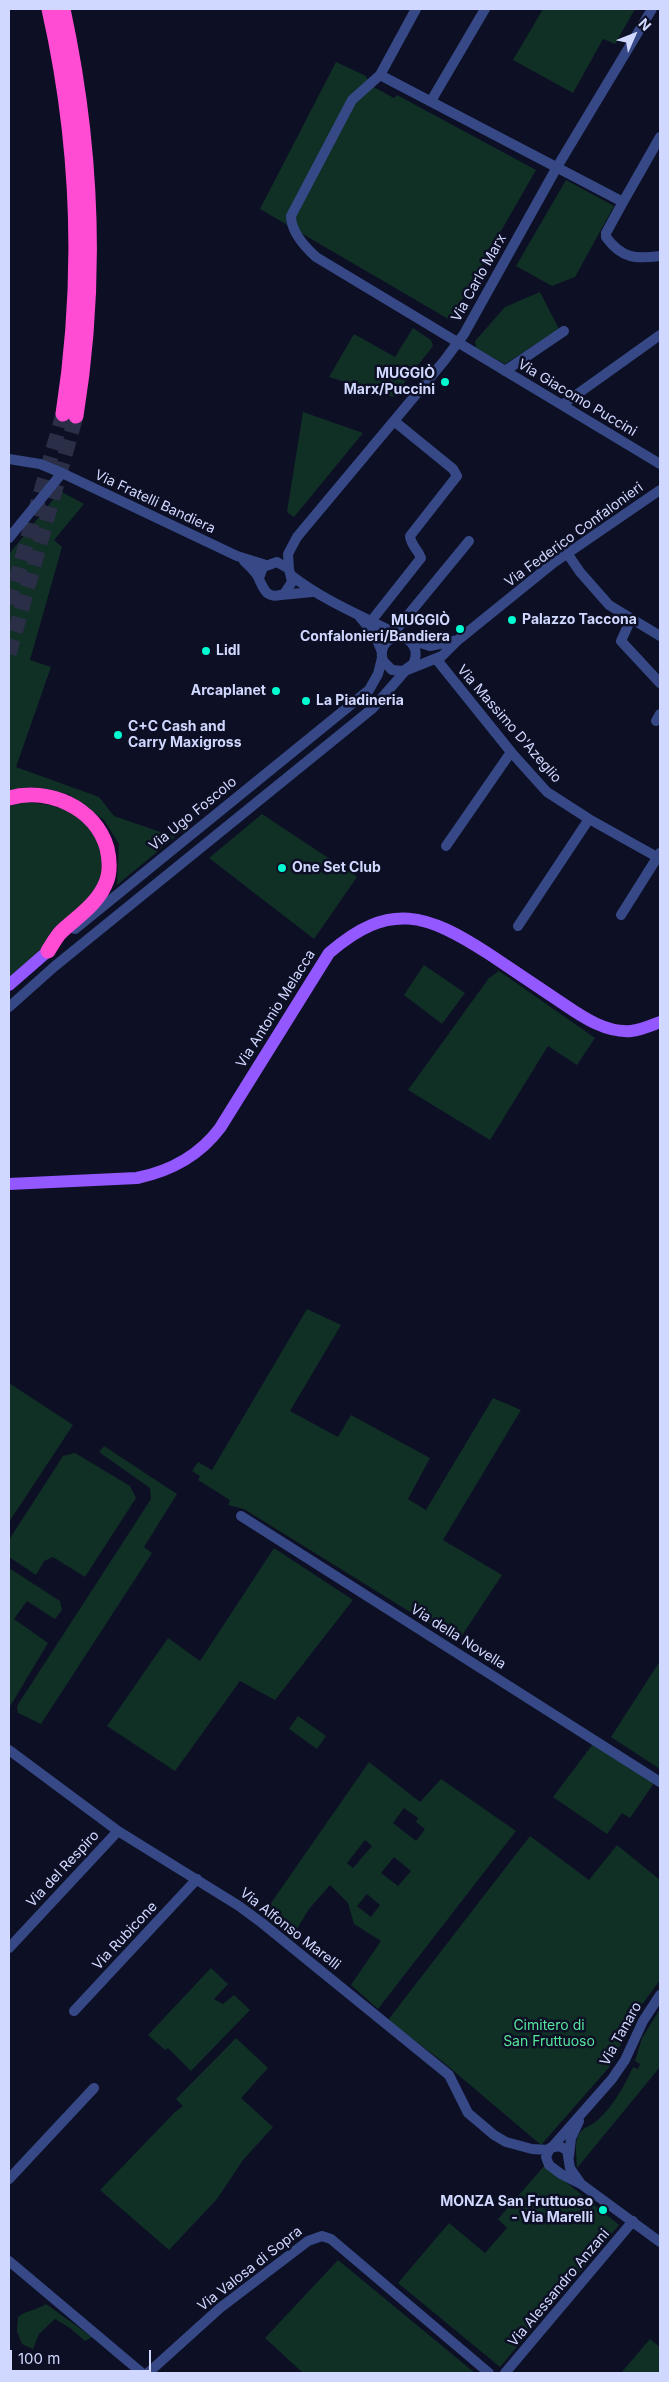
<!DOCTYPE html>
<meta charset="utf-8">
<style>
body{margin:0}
#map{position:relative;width:669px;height:2382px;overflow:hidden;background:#0d1025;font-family:Inter,sans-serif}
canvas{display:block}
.frame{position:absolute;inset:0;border:10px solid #d1d8ff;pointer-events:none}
.north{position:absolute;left:609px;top:10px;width:50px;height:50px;-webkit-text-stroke:4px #0d1025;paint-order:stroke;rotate:46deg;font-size:14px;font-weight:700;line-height:20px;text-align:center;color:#d1d8ff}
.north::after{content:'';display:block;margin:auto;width:18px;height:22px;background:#d1d8ff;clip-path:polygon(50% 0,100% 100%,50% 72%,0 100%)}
.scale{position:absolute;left:10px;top:2350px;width:141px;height:22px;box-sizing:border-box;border:2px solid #d1d8ff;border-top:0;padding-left:6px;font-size:15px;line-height:18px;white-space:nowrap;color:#d1d8ff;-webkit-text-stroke:4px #0d1025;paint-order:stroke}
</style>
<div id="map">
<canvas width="669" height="2382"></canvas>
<div class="frame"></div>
<div class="north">N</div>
<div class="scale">100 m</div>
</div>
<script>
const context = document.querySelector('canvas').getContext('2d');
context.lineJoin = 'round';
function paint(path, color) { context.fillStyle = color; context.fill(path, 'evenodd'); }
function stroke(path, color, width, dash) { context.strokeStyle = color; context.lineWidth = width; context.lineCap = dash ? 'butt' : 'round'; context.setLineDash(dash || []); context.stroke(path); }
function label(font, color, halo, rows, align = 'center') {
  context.font = font + ' Inter,sans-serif'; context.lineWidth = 5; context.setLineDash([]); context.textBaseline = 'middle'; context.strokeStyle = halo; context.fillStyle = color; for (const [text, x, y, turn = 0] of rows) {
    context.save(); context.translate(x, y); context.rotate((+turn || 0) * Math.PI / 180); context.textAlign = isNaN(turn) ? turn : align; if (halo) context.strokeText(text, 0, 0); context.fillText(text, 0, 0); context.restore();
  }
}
paint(new Path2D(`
 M543,9H635L615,44L603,39L573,93L513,60Z
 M336,62L366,76L370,85L394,98L397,95L536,170L450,320L260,209Z
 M566,180L614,206L575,277L552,286L516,266Z
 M540,292L559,329L505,364L476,348L475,341L505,307Z
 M413,328L431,340L433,346L393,397L329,377L354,334L395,357Z
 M303,412L363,433L294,517L287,512Z
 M60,491L84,504L54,540L62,547L30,660L51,667L16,767L99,797L114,816L175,837L117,885L119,844L104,820L68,794L33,787L9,790V554Z
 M26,802C52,804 82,810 95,836C101,847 106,864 102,877C94,905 32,956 9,978V806Z
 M262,814L357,877L314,939L209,858Z
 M424,965L465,993L442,1024L404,995Z
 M499,971L595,1038L577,1065L548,1046L490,1140L408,1090L489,978Z
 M307,1309L341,1325L290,1411L338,1437L351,1415L430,1458L408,1499L426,1510L493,1398L521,1410L443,1540L502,1575L457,1643L452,1638L244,1509L228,1505L230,1500L198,1480L200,1476L192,1471L198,1462L212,1470Z
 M9,1383L73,1425L9,1522Z
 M104,1446L177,1494L144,1547L152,1553L41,1724L18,1713L17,1706L151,1499L150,1488L99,1452Z
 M75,1453L130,1486L136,1498L85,1577L53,1557L44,1561L36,1575L9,1557V1540L63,1456Z
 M274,1548L353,1600L275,1700L240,1681L175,1771L107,1726L168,1638L200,1661Z
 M9,1568L60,1601L62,1610L55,1619L27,1601L14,1619L48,1643L9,1708Z
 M660,1661V1769L611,1737Z
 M298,1716L326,1736L317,1749L289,1729Z
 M593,1744L654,1783L630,1818L622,1813L607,1834L553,1797Z
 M369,1762L420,1802L441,1779L516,1831L378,2009L351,1985L381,1941L354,1924L348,1903L330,1885L309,1909L292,1937L262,1916ZM404,1808L418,1818L416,1822L425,1829L416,1841L393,1823ZM365,1840L372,1846L353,1868L347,1863ZM394,1857L411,1871L398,1886L381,1873ZM367,1894L380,1905L371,1917L357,1906Z
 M530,1836L589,1880L617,1845L660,1880V1980L633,2017L612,2064L541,2145L443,2062L388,2020Z
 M211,1968L228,1984L214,1999L223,2004L234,1995L250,2010L191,2071L168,2048L165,2050L148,2035Z
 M660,2009V2067L577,2168C577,2159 574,2145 578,2136C582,2127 592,2126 599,2119C613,2106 625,2085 633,2067L638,2069L640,2064L635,2061L642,2038Z
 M236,2038L268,2068L241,2098L273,2127L243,2160L217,2199L169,2250L100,2190L175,2112L183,2106L176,2099Z
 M545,2165L619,2225L500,2367L398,2283L449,2223L485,2253L507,2228L498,2219Z
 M338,2260L475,2373H303L265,2338Z
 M46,2304L92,2337L85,2341L70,2328L55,2319L39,2334L33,2349L22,2344L17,2331L18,2317C27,2310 37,2310 46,2304Z
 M650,2339L660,2347V2373H621Z`), '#102f25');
stroke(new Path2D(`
 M9,604L63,414
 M9,654L76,416`), '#2a2e46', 15, [15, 8]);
stroke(new Path2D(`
 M416,9L380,75L352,100L291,216C291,232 305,247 316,257L660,464
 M380,75L623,202L660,137
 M431,101L485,9
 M623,202L606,233V237C622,259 636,259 660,256
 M505,371L564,331
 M562,405L660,335
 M9,459L40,464L62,473L237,556L266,565
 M9,538L62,473
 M567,553L580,572L609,605L660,636
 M244,561C249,566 255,571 258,577C264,589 266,600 284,594L292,582L289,569L277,562L263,567L259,578
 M289,569L288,554L297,537L444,361L464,334L557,167L652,9
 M292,576C327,603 369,619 407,639C416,645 418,654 413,664L403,671L392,670L383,661C378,645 390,634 406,638
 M281,595L312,592
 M359,616L375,635L382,652
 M631,619L621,641L660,683
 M372,620L421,558C418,549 411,546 410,536L457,476L453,469L394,421
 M390,637L469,541
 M411,640L430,646L458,640
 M437,660L511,752L547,792L589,819L657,857
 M407,670L442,656L458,640L552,564L660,490
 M656,721L660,714
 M446,846L511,752
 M621,915L660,853
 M518,926L589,819
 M75,929L369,690L378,674L382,658
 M9,1007L55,966L373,708L406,670
 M241,1516L660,1782
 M9,1750L118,1831L239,1906L262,1923L449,2075L468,2113L494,2135L506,2142L532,2149L549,2150
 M9,1948L118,1831
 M74,2011L197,1879
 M553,2146L612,2079L625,2060L643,2021L660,1995
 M569,2156L571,2138L579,2121
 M9,2179L94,2088
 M581,2184L570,2168L567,2150L559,2146L550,2148L546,2157L549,2165L561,2174L581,2184L660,2242
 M9,2261L142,2373
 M148,2373L220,2308L308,2241L322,2236L331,2239L489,2373
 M505,2373L633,2221`), '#364986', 10);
stroke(new Path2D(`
 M9,985L48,951
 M9,1184L137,1178C171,1171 199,1156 220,1128L329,953C390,900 427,914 489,954C514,971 540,988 565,1005C584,1018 607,1033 631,1031C641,1030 652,1025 660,1022`), '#9358ff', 12);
stroke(new Path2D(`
 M49,9C79,142 84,279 63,414
 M63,9C92,143 98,281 76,416
 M9,798C48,787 95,807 107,848C110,861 111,873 105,885C96,905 77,917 61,932C56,937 52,945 48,951`), '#ff4cd2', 15);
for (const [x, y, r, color] of [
 [445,382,5,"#00fcd0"],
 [512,620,5,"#00fcd0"],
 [460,629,5,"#00fcd0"],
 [206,651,5,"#00fcd0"],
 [276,691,5,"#00fcd0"],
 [306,701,5,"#00fcd0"],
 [118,735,5,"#00fcd0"],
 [282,868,5,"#00fcd0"],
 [603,2210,5,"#00fcd0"]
]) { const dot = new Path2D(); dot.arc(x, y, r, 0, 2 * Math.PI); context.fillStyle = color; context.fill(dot); stroke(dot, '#0d1025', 2); }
label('14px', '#d1d8ff', '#0d1025', [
 ["Via Carlo Marx",479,278,-61],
 ["Via Giacomo Puccini",577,398,31],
 ["Via Fratelli Bandiera",155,502,25],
 ["Via Federico Confalonieri",574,535,-36],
 ["Via Massimo D'Azeglio",509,724,49],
 ["Via Ugo Foscolo",193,814,-39],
 ["Via Antonio Melacca",276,1009,-58],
 ["Via della Novella",458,1637,32],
 ["Via del Respiro",63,1869,-47],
 ["Via Alfonso Marelli",290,1929,38],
 ["Via Rubicone",125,1936,-47],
 ["Via Tanaro",621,2034,-61],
 ["Via Valosa di Sopra",250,2269,-38],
 ["Via Alessandro Anzani",559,2288,-50]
]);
label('bold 14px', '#d1d8ff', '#0d1025', [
 ["MUGGIÒ",435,374,"right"],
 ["Marx/Puccini",435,390,"right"],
 ["Palazzo Taccona",522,620],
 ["MUGGIÒ",450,621,"right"],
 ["Confalonieri/Bandiera",450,637,"right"],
 ["Lidl",216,651],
 ["Arcaplanet",266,691,"right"],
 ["La Piadineria",316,701],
 ["C+C Cash and",128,727],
 ["Carry Maxigross",128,743],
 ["One Set Club",292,868],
 ["MONZA San Fruttuoso",593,2202,"right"],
 ["- Via Marelli",593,2218,"right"]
], 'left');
label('14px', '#57e59b', '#0d1025', [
 ["Cimitero di",549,2026],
 ["San Fruttuoso",549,2042]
]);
</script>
